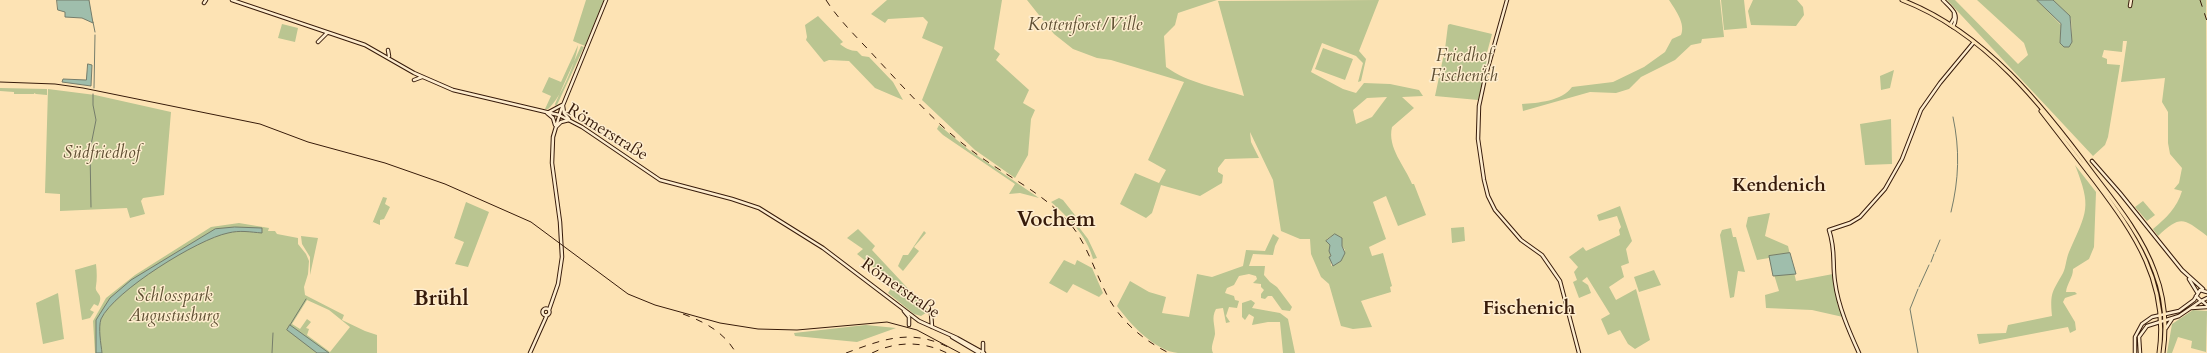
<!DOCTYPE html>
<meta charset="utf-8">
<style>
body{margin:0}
canvas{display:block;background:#fde3b4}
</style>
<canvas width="2207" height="353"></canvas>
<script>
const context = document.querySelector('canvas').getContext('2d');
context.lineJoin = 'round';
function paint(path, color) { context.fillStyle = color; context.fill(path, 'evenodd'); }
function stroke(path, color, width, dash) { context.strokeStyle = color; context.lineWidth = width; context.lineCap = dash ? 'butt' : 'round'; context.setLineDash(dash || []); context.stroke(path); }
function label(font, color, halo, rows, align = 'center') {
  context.font = font + ' Cardo,serif'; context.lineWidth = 3; context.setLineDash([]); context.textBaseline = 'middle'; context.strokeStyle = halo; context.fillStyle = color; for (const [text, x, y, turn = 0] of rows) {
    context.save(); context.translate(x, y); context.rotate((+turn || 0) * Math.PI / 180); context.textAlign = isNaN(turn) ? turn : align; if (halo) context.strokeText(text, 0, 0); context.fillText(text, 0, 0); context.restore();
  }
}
paint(new Path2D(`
 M586,0H604L585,46L573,41Z
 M887,0H1002L994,49L1000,54L996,60L1029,90L1023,103L1035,110L1031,119L1028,155L1015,178L975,150L922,100L943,47L922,38L928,22L923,17L888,19L885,23L871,14Z
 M1027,0H1217L1178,13L1175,25L1164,36L1166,67C1188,83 1218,88 1244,96L1218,1L1379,0L1359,51L1366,59L1361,81L1358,82L1363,63L1356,56L1322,43L1311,72L1343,89L1356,93L1364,83L1390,84L1419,90L1423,96L1402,97L1414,108L1392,127C1387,148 1405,166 1412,184H1414L1426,215L1398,226L1386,196L1373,202L1386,239L1369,247L1372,256L1383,253L1392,286L1390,287L1391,292L1361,301L1372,327L1353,329L1341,326L1329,284L1321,277L1311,254L1310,239H1300L1281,231L1273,180L1250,132L1251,142L1259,158L1225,159L1218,168V172L1223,175L1222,183L1200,196L1161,185L1152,213L1146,218L1120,204L1135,173L1159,183L1166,170L1148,160L1184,82L1111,60L1097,58L1073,49L1054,34ZM1387,97L1372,117L1356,124L1353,110L1367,98ZM1335,235L1342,238V246L1345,250L1341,261L1331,266L1330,245L1327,239Z
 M1669,0H1720L1724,37L1702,39L1701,43L1691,45L1675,60L1641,77L1629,89L1616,93L1590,92L1523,111L1522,104C1538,103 1562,101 1572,87L1613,82L1644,67L1665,52L1672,39L1681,35C1686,24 1675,9 1669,0Z
 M1721,0H1744L1747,28L1724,30Z
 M1753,0H1797L1803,7L1804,15L1796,26L1751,25L1748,11Z
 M1947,0H1955L2018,64L2028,55L2024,43L1977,0H2037L2061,25L2060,43L2072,42L2071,19L2053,0H2206L2207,236C2183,218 2181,215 2158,236L2153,229C2166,218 2177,208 2182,191L2174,189L2179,183L2182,168L2170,154L2168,143V112L2162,102L2165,78L2121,82L2127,41H2123L2122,52L2104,50L2102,57L2107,59V64L2120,65L2108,137L2105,145L2093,156Z
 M818,16L843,42L840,44C845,48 850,51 857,51L862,56L869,57L893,82L903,100L875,88L849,61L829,60L824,62L806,40L807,37L805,25Z
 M282,24L298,28L295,42L278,38Z
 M1450,24L1492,34L1485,60L1488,61L1478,100L1435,96L1445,49L1448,25Z
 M578,45C576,62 561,98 548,109H545L551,96L542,92L549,77L561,82Z
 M581,46L584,47L556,107L555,104Z
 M1323,48L1353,59L1345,80L1315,69Z
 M1894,70L1890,88L1881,90L1880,76Z
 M0,88L47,89V95L36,94L34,93V94H14V92L0,91Z
 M48,89L95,95L171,112L164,195L143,198L141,201L145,214L130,218L127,208L60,211V194L45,193Z
 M1891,119L1892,164L1865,165L1860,124Z
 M939,125L969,150L1039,198L1020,193L1009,194L1015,184L943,135L937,129Z
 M2075,165L2096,192L2094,247L2089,259L2073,269C2073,278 2067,283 2066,292H2075L2077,294L2065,298L2063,302L2075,322L2076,330L2070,333L2068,327L1979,344L1977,334L2006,333L2008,325L2052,316C2050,292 2052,293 2063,273C2066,267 2066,259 2069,252C2087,211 2092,208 2075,165Z
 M383,197L387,198L385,204L390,207L384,219L380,220V225L373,222L372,224Z
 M1059,198L1063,200L1078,219L1075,222L1088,239L1097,258L1093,259C1087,236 1068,217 1051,202Z
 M2143,201L2155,215L2147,221L2135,207Z
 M466,202L489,212L468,267L455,264L464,242L454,238Z
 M1620,206L1632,241L1626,249L1629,263L1621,266L1624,277L1609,287L1616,300L1636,289L1650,340L1635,349L1628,344L1620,330L1608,335L1601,319L1610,314L1587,277L1582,281L1588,285L1591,293L1579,298L1573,282L1577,280L1574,272L1578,267L1569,257L1583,247L1586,251L1620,235L1619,230L1621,227L1617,216L1599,221L1597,215Z
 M1770,213L1765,236L1788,246L1796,281L1833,274L1838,306L1843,317L1812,310L1766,308L1765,295L1779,291L1769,258L1757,260L1746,226L1748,217Z
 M239,223L269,228L268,231H275L277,234L298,238V244L306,254L309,261L308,274L304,287L305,295L344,315L342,320L365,331L377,335V353H95L93,321L106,298L135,275L211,227ZM307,300L329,310L350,327L330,352L307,335L309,329L306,328L311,322L307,319L300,329L292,324Z
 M1464,227L1465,241L1452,243L1451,228Z
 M1731,228L1733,237H1736L1745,272L1738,271L1734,297L1730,298L1720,235L1722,230Z
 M858,229L875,246L872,250L929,311L921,316L914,314L888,293L894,284L857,254L863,249L847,238Z
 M924,231L926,233L914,247L919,251L903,271L898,266L903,255H908Z
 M1273,234L1279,238L1275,246L1273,255L1253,254L1249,266H1265L1264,275L1270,282L1277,287L1292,307L1290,311L1282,310L1272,296H1268L1265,299L1261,298V294L1264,290L1261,287V284L1253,283L1257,279L1256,276L1249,274L1239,276L1234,285L1227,288L1225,293L1234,296L1235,300L1239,301L1237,308L1229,307L1226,316L1230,322L1226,323L1223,308L1216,309C1211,318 1215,324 1215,334C1214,341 1210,347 1213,353C1202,353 1190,353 1178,353C1155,351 1130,324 1117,306L1130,281L1149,292L1166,297L1162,313L1189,317L1197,274L1212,277L1243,266L1246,250L1265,251Z
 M301,236L318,238L310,275V257L302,244Z
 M1064,260L1075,265L1077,260L1092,268L1103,293L1099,297L1073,284L1067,293L1049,283Z
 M96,264C97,272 97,280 96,286C94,294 105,293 98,306L94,304L90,310L94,312L90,318L82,320L75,270Z
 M1654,270L1661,285L1639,292L1634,277Z
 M58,293L64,339L43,344L36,303Z
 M1251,300L1255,303L1252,308L1280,313L1288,319L1295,353H1283L1280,322H1268L1252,325L1254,317L1249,314L1245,320L1242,317V303Z
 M2193,310L2207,311L2206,352L2191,348L2192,341L2178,337L2172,353H2167L2172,324Z
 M866,325L896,328L857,342L795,336L794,333Z`), '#bac591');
const water = new Path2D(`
 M57,0H89L93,23L82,18L65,17V12L58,10Z
 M2037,0H2053L2070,16L2072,42L2069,47H2064L2060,43L2061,24Z
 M88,64L92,65L91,86L62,82L63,79L86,80Z
 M235,227L262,228V233C250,232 240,230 228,233C198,239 114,291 101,319C98,328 101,344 102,353H96V320L110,298L131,280L215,229Z
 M1335,234L1342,238V246L1345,253L1341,261L1333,266L1329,257L1331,256L1329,251L1330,245L1326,241Z
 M1790,253L1796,274L1773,276L1769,256Z
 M290,325L329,353H317L287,330Z`);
paint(water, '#9fbeac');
stroke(water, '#757d6b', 1);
stroke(new Path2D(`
 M93,22L95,32
 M94,88L95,35
 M91,207L90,150L96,120L93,105V94
 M1951,212C1959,179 1960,150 1953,117
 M1935,252L1940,240
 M1931,262L1934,254
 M1919,287L1929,265
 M290,325L306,299
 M272,353L273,333
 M1918,353L1910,309L1918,289`), '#757d6b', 1);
const secondary = new Path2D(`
 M232,0L365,45L414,73L453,90L559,115L582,127L660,180L732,199L759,208L823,248L919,321L957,338L984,353
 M1507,0L1485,78L1479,106L1478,139L1484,180L1488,196L1495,210L1521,240L1542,255L1560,281L1579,353
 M1943,0C1952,9 1960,14 1953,27
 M204,3L206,0
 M2130,6L2131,0
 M1950,25L1954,18V12
 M318,42L327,33
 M388,50L389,56
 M414,80L422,77
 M563,106L564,113L569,119
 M549,112L562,105
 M547,113L553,118L555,125
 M556,127L561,122L569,120
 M2092,161L2120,193L2182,270L2203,289
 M2189,279L2197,292
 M2196,296L2201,301L2207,298
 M2202,301L2207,305
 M2191,308L2207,307
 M542.5 312a3.5 3.5 0 1 1 7 0a3.5 3.5 0 1 1-7 0Z
 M549,310L558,284L562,257L560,222L552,163L553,137L561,110L606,0
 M904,311L909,317V325
 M931,313L932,327
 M2166,328L2172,319
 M952,337L979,353
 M983,352V343
 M530,353L547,315
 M1859,353C1849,331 1838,306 1835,282C1832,262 1836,251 1829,230L1850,223L1860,217L1885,189L1902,159L1921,110L1940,83L1974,42
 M2135,353V337L2142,324L2152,317L2179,311L2194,300L2200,290L2207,292
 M2140,353L2139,337L2147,326L2179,316L2201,301`);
const primary = new Path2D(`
 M1902,0C1985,32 2043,106 2094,175C2117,205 2142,236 2155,272C2165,298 2167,326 2163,353
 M2041,111C2059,134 2077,158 2095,181C2135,234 2169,283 2159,353`);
stroke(secondary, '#371b0a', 4.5);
stroke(primary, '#371b0a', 5);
stroke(secondary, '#feedce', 2.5);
stroke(primary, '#fde3b4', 3);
stroke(new Path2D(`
 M0,82L55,84L83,88L260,124L308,142L385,163L445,184L531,222L628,294L655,305L720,323L758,329L797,330L887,322L917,330L960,353`), '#371b0a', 1);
stroke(new Path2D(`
 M826,0C840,22 860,40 877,59C907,91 936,124 971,150C1001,173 1038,190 1064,217C1085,238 1092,265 1105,291C1118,319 1141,339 1169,353
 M2200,0L2207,21
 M683,314C705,322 724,332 736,353
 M846,353C884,339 911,328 950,348
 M872,353C896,341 923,341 947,353`), '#371b0a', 1, [7, 7]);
label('italic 17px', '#5e4e32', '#feedce', [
 ["Kottenforst/Ville",1085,26],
 ["Friedhof",1464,57],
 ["Fischenich",1464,77],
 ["Südfriedhof",102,154],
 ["Schlosspark",174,297],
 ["Augustusburg",174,317]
]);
label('17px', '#371b0a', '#feedce', [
 ["Römerstraße",607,133,32],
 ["Römerstraße",900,289,35]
]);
label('bold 19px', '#371b0a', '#feedce', [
 ["Kendenich",1779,187],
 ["Fischenich",1529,310]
]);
label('bold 21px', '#371b0a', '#feedce', [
 ["Vochem",1056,221],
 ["Brühl",441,300]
]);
</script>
